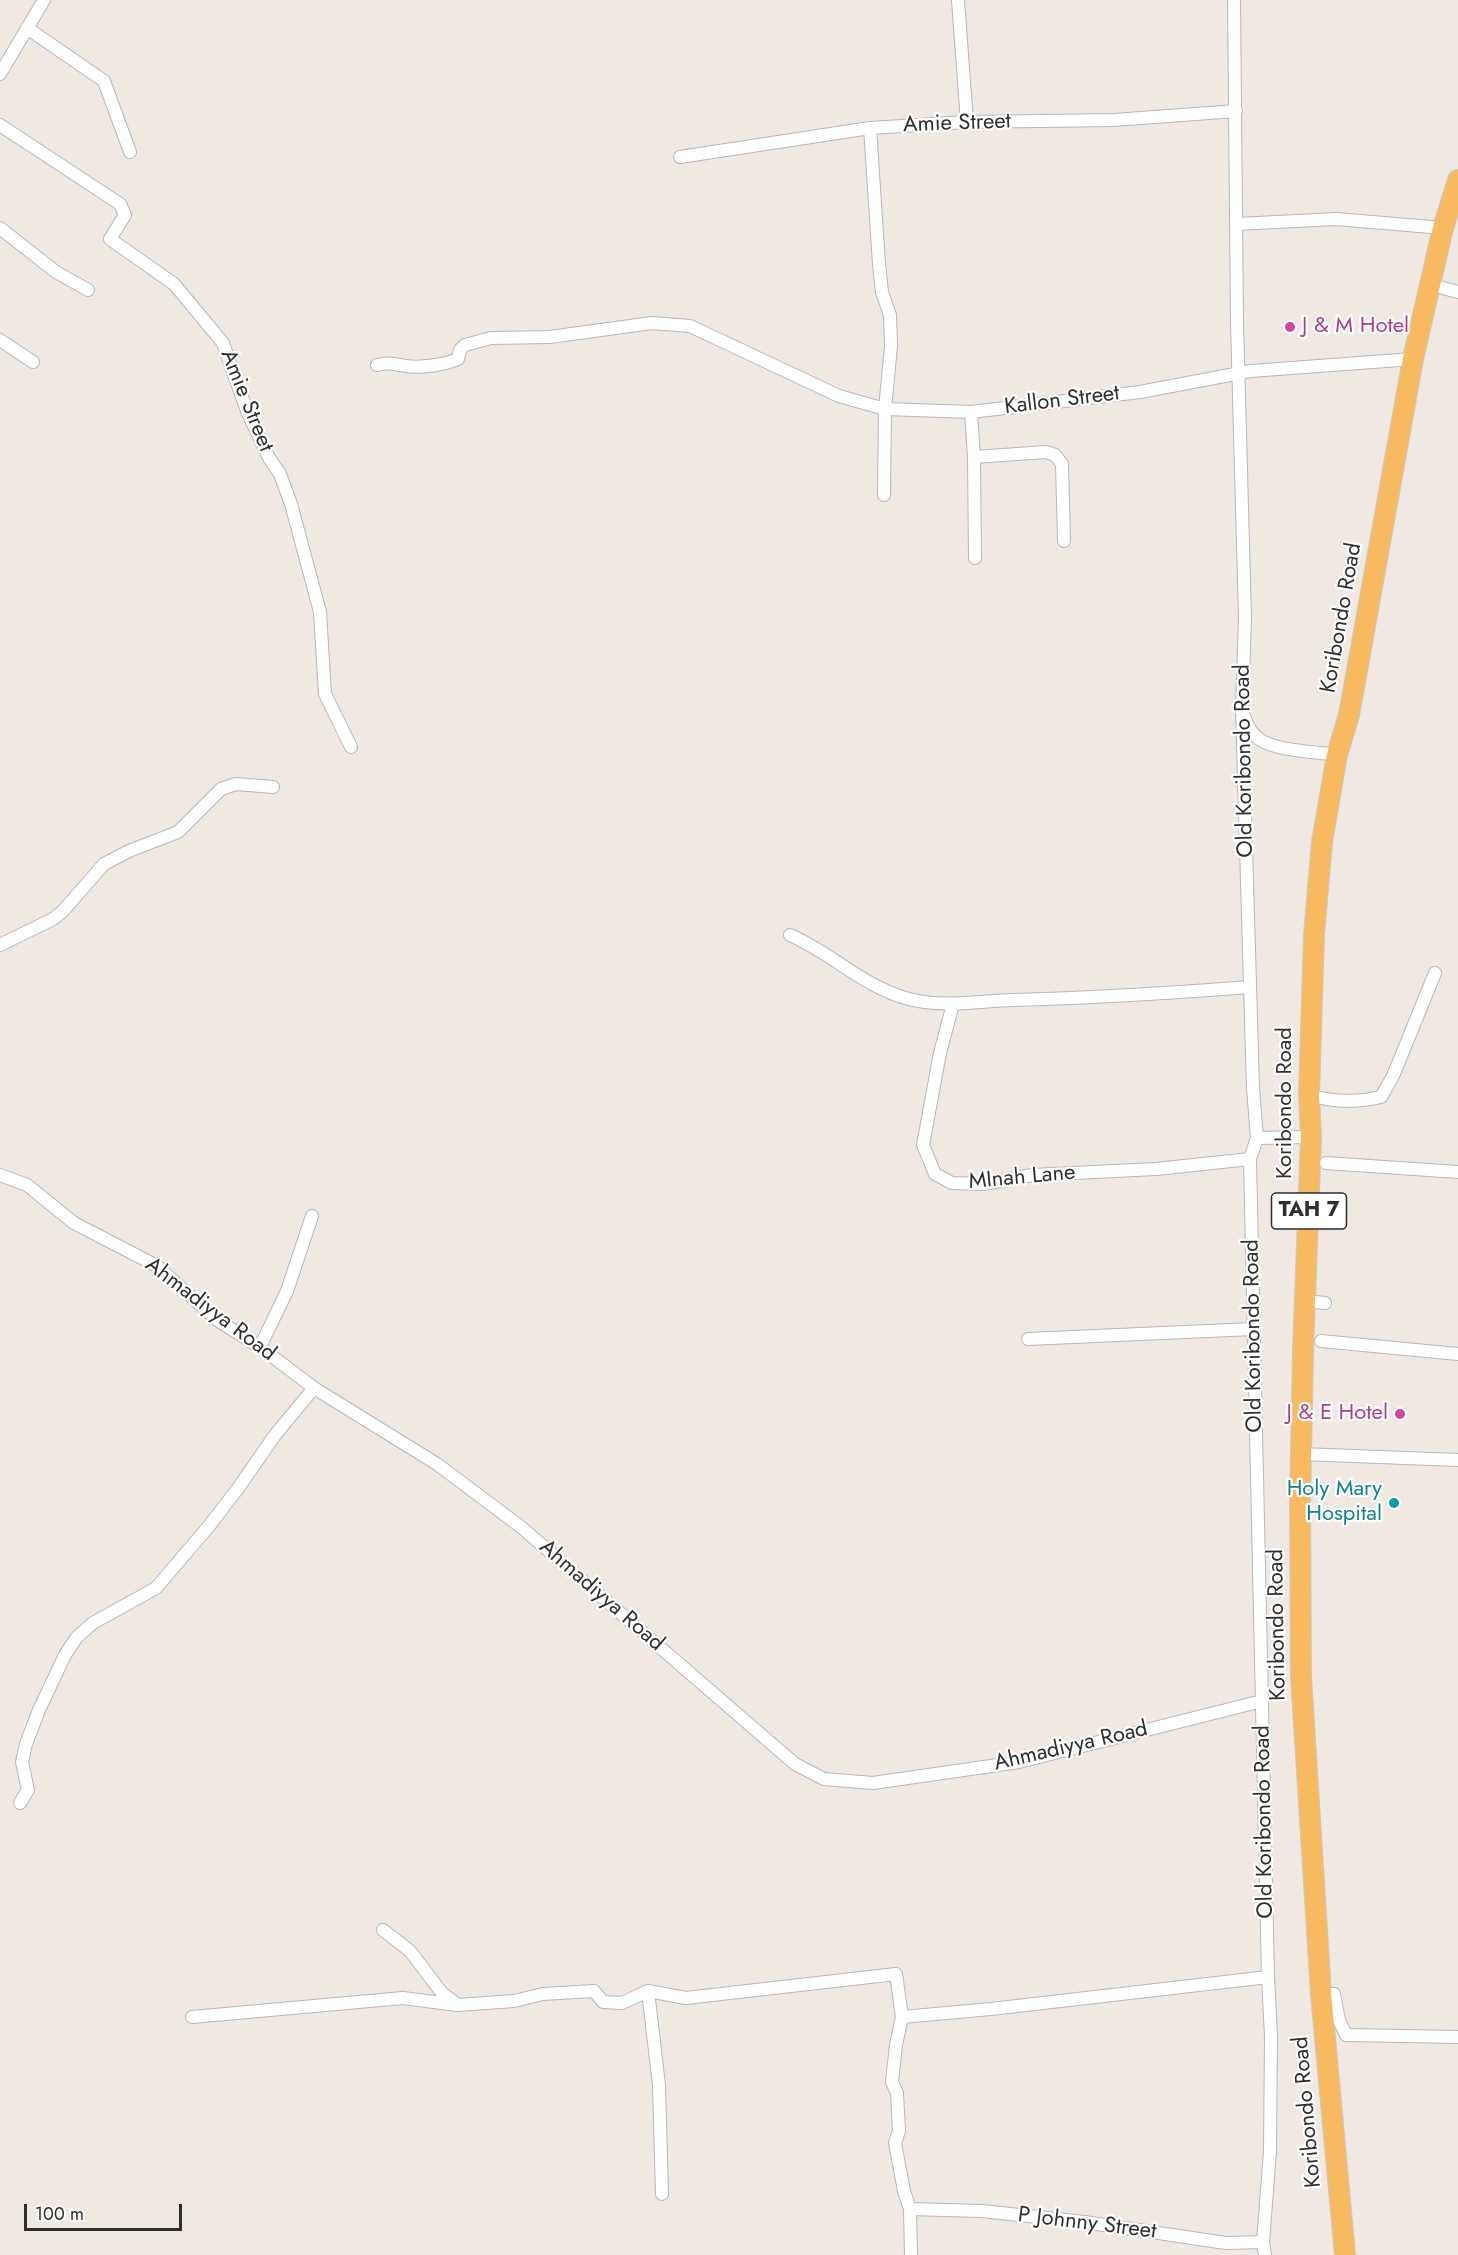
<!DOCTYPE html>
<style>
body{margin:0}
#map{position:relative;width:1458px;height:2255px;overflow:hidden;background:#efe9e1;font-family:Jost,sans-serif}
canvas{display:block}
.scale{position:absolute;left:24px;top:2204px;width:158px;height:27px;box-sizing:border-box;border:3px solid #2e2e2e;border-top:0;padding-left:8px;font-size:18px;line-height:21px;white-space:nowrap;color:#2e2e2e;-webkit-text-stroke:4px #fff;paint-order:stroke}
</style>
<div id="map">
<canvas width="1458" height="2255"></canvas>
<div class="scale">100 m</div>
</div>
<script>
const context = document.querySelector('canvas').getContext('2d');
context.lineJoin = 'round';
function stroke(path, color, width, dash) { context.strokeStyle = color; context.lineWidth = width; context.lineCap = dash ? 'butt' : 'round'; context.setLineDash(dash || []); context.stroke(path); }
function label(font, color, halo, rows, align = 'center') {
  context.font = font + ' Jost,sans-serif'; context.lineWidth = 4.5; context.setLineDash([]); context.textBaseline = 'middle'; context.strokeStyle = halo; context.fillStyle = color; for (const [text, x, y, turn = 0] of rows) {
    context.save(); context.translate(x, y); context.rotate((+turn || 0) * Math.PI / 180); context.textAlign = isNaN(turn) ? turn : align; if (halo) context.strokeText(text, 0, 0); context.fillText(text, 0, 0); context.restore();
  }
}
const minor = new Path2D(`
 M958,0L967,122
 M1234,0L1237,322L1245,618L1242,709L1253,1088L1257,1138
 M27,28L104,81L130,152
 M0,74L44,0
 M0,125L120,204L125,215L110,239L174,284L223,343L247,411L269,458L280,474L291,504L320,612L325,694L351,747
 M870,128L879,264L882,292L890,315L891,346L885,409L884,495
 M680,157L870,128L967,122L1114,120L1236,111
 M1237,224L1336,219L1443,228
 M0,228L56,272L88,290
 M1431,285L1458,292
 M0,340L33,362
 M377,365C388,362 394,364 406,366C422,368 443,365 458,359L460,350L465,345L491,338L550,337L652,323L690,326L839,396L885,409L971,412L1140,392L1251,371L1413,359
 M971,412L974,457L975,558
 M974,457L1046,452L1055,455L1062,464L1064,541
 M1244,716C1246,724 1252,734 1259,739C1275,751 1317,752 1337,755
 M790,935C832,953 863,987 909,999C943,1008 979,1001 1013,1000C1093,998 1171,993 1250,987
 M0,945L53,919L63,911L104,864L129,851L178,832L221,789L236,784L273,787
 M953,1004L940,1053L923,1145L935,1174L952,1183L984,1184L1032,1175L1156,1169L1250,1159
 M1309,1095C1333,1102 1356,1103 1381,1097L1393,1076L1435,973
 M1326,1163L1458,1172
 M0,1175L27,1185L74,1223L157,1266L217,1320L260,1347L314,1388L437,1464L521,1527L795,1764L824,1779L873,1783L1019,1762L1262,1701
 M1305,1301L1325,1303
 M1028,1339L1253,1329
 M1321,1341L1458,1354
 M260,1347L287,1291L312,1216
 M1301,1454L1458,1460
 M20,1803L28,1790L22,1762L26,1744L39,1710L65,1655L77,1637L93,1623L156,1588L209,1526L239,1487L275,1435L314,1388
 M383,1930L410,1951L442,1993L458,2005L514,2001L543,1994L594,1991L603,2002L622,2003L648,1991L686,1998L896,1974L902,2017L991,2009L1268,1977
 M648,1991L659,2085L662,2194
 M1321,1994H1334L1339,2020L1346,2035L1458,2037
 M192,2017L403,1998L457,2005
 M902,2017L896,2045L892,2082L897,2093L899,2131L895,2143L904,2191L910,2209L911,2255
 M910,2209L982,2211L1084,2222L1226,2243L1263,2242
 M1265,2255L1263,2242L1270,2151L1271,2037L1268,1977L1250,1159L1257,1138L1311,1137`);
const trunk = new Path2D(`
 M1345,2255L1321,1994L1301,1676L1300,1505L1303,1352L1311,1137L1309,1095L1314,935L1322,842L1337,755L1349,715L1413,359L1443,228L1458,180`);
stroke(minor, '#b4b7c1', 14);
stroke(trunk, '#c9c9c9', 22);
stroke(minor, '#fff', 12);
stroke(trunk, '#f8ba60', 20);
for (const [x, y, r, color] of [
 [1290,327,6,"#d1479c"],
 [1400,1414,6,"#d1479c"],
 [1394,1503,6,"#0f9aa8"]
]) { const dot = new Path2D(); dot.arc(x, y, r, 0, 2 * Math.PI); context.fillStyle = color; context.fill(dot); stroke(dot, '#fff', 2); }
for (const [x, y, w] of [
 [1309,1211,75]
]) { const box = new Path2D(); box.roundRect(x - w / 2, y - 18, w, 36, 4.5); context.fillStyle = '#fff'; context.fill(box); stroke(box, '#2e2e2e', 1.5); }
label('bold 21px', '#2e2e2e', null, [
 ["TAH 7",1309,1211]
]);
label('22px', '#2e2e2e', '#fff', [
 ["Amie Street",957,124,-2],
 ["Amie Street",246,401,68],
 ["Kallon Street",1062,401,-7],
 ["Koribondo Road",1342,618,-80],
 ["Old Koribondo Road",1245,761,-91],
 ["Koribondo Road",1286,1103,-90],
 ["MInah Lane",1022,1178,-5],
 ["Ahmadiyya Road",210,1310,37],
 ["Old Koribondo Road",1254,1336,-91],
 ["Ahmadiyya Road",601,1596,41],
 ["Koribondo Road",1278,1625,-91],
 ["Ahmadiyya Road",1071,1747,-13],
 ["Old Koribondo Road",1265,1822,-91],
 ["Koribondo Road",1308,2112,-95],
 ["P Johnny Street",1087,2224,7]
]);
label('22px', '#b23c85', '#fff', [
 ["J & M Hotel",1302,327],
 ["J & E Hotel",1388,1414,"right"]
], 'left');
label('22px', '#0d838f', '#fff', [
 ["Holy Mary",1382,1490],
 ["Hospital",1382,1515]
], 'right');
</script>
